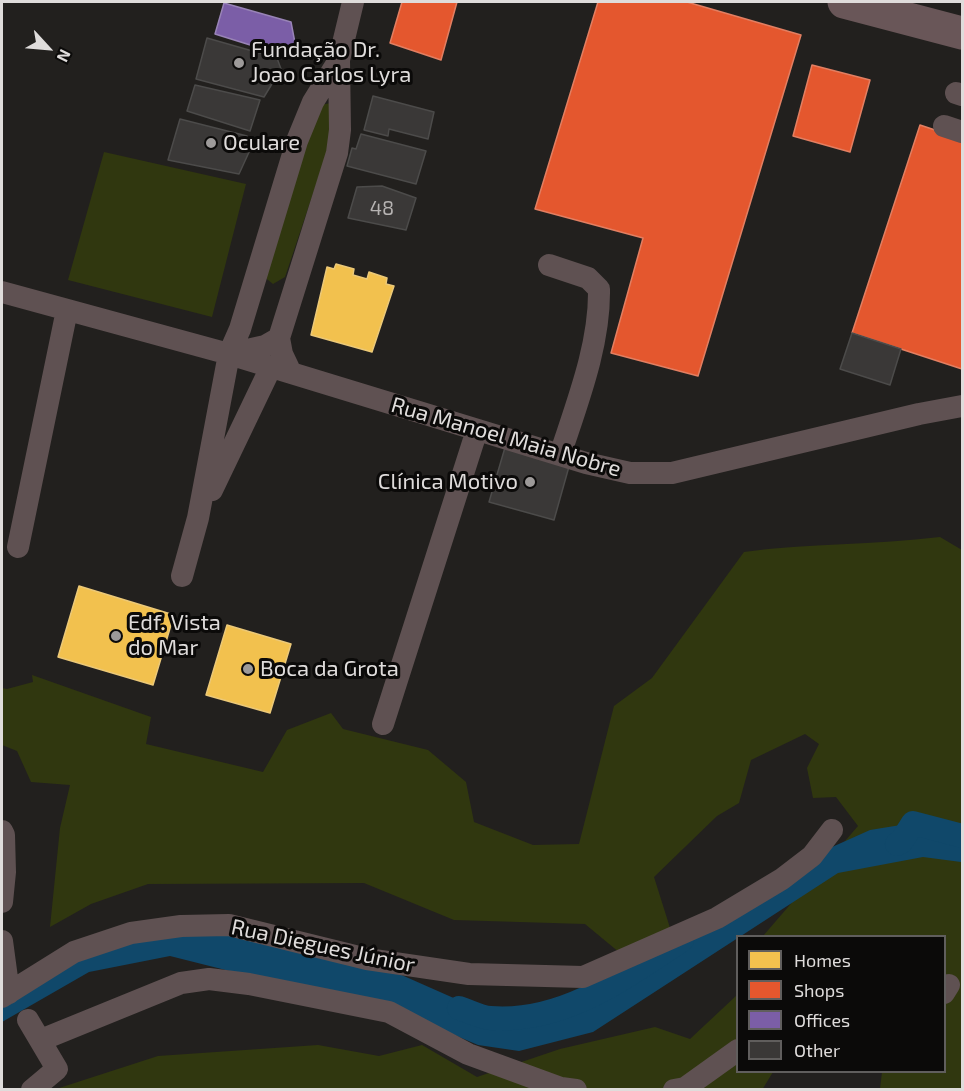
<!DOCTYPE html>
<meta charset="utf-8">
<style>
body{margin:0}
#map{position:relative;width:964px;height:1091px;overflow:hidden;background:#22201e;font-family:"Exo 2",sans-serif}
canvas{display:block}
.frame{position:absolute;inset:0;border:3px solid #dfdcdb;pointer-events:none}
.legend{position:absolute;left:736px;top:935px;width:210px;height:138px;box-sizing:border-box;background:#0b0a09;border:2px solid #605e5d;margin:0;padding:8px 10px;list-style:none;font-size:18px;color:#dfdcdb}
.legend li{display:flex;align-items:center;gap:12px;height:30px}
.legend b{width:30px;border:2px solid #605e5d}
.north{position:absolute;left:18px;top:18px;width:60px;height:60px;-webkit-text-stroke:4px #0b0a09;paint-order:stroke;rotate:116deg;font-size:16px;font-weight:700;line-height:24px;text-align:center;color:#dfdcdb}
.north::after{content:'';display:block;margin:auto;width:21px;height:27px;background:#dfdcdb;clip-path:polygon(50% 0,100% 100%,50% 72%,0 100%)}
</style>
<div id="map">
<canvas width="964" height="1091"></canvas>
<div class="frame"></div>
<ul class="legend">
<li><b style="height:16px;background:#f2c14e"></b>Homes</li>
<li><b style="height:16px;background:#e4572e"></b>Shops</li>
<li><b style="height:16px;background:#7b5ea7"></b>Offices</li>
<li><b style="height:16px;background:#3a3837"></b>Other</li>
</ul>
<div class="north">N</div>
</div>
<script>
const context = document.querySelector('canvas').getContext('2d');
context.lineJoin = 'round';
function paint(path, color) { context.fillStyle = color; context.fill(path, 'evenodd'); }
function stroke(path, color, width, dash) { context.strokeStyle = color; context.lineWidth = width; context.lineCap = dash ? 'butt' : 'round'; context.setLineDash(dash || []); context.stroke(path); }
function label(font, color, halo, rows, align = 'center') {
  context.font = font + ' "Exo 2",sans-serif'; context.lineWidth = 6; context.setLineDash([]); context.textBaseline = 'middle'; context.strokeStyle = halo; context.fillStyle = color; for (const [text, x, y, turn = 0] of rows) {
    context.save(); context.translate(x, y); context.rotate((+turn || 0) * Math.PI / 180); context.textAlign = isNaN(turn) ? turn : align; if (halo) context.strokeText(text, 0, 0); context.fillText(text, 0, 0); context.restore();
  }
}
paint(new Path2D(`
 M331,103L332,137L285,277L273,284L263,276L320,105Z
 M104,152L246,184L212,317L68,280Z
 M940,537L962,550V1089H880L882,1072H944V936H763L858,826L836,797L813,798L807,768L819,744L805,734L751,760L739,803L717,816L654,877L671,931L620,953L585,924L454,920L364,883L148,884L91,904L50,927L60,828L70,785L31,782L17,751L2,745V688L7,689L33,682L32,675L151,717L146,744L263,772L287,730L331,713L343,729L428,750L466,782L474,822L533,845L579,844L614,706L652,678L744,552C809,543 875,545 940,537Z
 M737,995L738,1072H773L762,1090H53L158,1056L318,1045L379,1056L422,1045L477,1077L560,1049L655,1027L690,1039Z`), '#30370f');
paint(new Path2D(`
 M913,823L962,836L961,862L923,857L838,873L593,1032L519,1051L478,1045L412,1017L170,956L89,972L2,1022V999L75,953L187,927L388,969L474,1007L489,1018L545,1015L615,984L807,864L812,856L870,830Z`), '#10486a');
const homes = new Path2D(`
 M336,264L354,269L353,275L367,279L369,272L387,278L386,284L394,286L372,352L311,335L327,267L334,269Z
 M79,586L174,615L153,685L58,657Z
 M227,625L291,644L270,713L206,695Z`);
paint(homes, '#f2c14e');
stroke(homes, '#ecc978', 1.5);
const shops = new Path2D(`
 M402,2H457L441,60L390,43Z
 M598,2H687L801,35L698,376L611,353L643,238L535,209Z
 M812,65L870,80L850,152L793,136Z
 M920,125L962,139V369L852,333Z`);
paint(shops, '#e4572e');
stroke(shops, '#e27f62', 1.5);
const offices = new Path2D(`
 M224,3L291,22L295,43L279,54L215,34Z`);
paint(offices, '#7b5ea7');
stroke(offices, '#9984b7', 1.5);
stroke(new Path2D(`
 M897,844L901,842L913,823L962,836
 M459,1008C469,1011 480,1017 490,1018C562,1024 625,978 682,940`), '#10486a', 24);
const building = new Path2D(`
 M207,38L277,58L281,69L264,97L196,79Z
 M195,85L260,100L250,131L187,111Z
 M373,96L434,112L428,139L389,129L388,136L364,130Z
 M180,119L247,136L250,150L239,174L168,160Z
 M361,134L426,151L416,184L347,166L352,148L356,149Z
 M382,186L416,198L406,230L348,218L357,187Z
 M852,333L901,349L890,385L840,369Z
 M506,444L570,463L554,520L489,502Z`);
paint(building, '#3a3837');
stroke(building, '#4c4b4a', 1.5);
stroke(new Path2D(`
 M956,93L962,95
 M944,126L962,132
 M549,265L588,278L599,289C600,345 577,403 560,455
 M2,292L229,354L265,346L279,338
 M229,354L586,463L630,473H672L919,414L962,406
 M291,373L282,354L279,338L337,153L340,130L339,60L353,2
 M212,490L271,367
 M18,547L67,310
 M182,576L198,518L229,354L240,329L297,141L313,102L339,60
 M383,724L477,430
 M2,831L4,835L5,872L2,902
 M2,941L9,993
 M944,993L949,985
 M2,997L74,952L131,933L181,926L229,925L367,959L469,974L583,977L717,918L782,879L812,856L832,830
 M28,1020L57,1069L32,1090
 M41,1040L181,983L209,979L249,984L389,1012L468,1054L561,1088L576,1090
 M674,1090L685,1088L738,1050`), '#5f5152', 22);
stroke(new Path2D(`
 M844,2L962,33`), '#695658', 33);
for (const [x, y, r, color] of [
 [239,63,6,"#9d9a99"],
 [211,143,6,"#9d9a99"],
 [530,482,6,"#9d9a99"],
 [116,636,6,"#9d9a99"],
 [248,669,6,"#9d9a99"]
]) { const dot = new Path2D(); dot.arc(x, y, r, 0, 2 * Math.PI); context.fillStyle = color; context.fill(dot); stroke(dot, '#0b0a09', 2); }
label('20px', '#b6b3b2', null, [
 ["48",382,208]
]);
label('22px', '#dfdcdb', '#0b0a09', [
 ["Fundação Dr.",251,50],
 ["Joao Carlos Lyra",251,75],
 ["Oculare",223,143],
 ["Clínica Motivo",518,482,"right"],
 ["Edf. Vista",128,623],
 ["do Mar",128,648],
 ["Boca da Grota",260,669]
], 'left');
label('22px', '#dfdcdb', '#0b0a09', [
 ["Rua Manoel Maia Nobre",506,437,16],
 ["Rua Diegues Júnior",323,946,12]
]);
</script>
